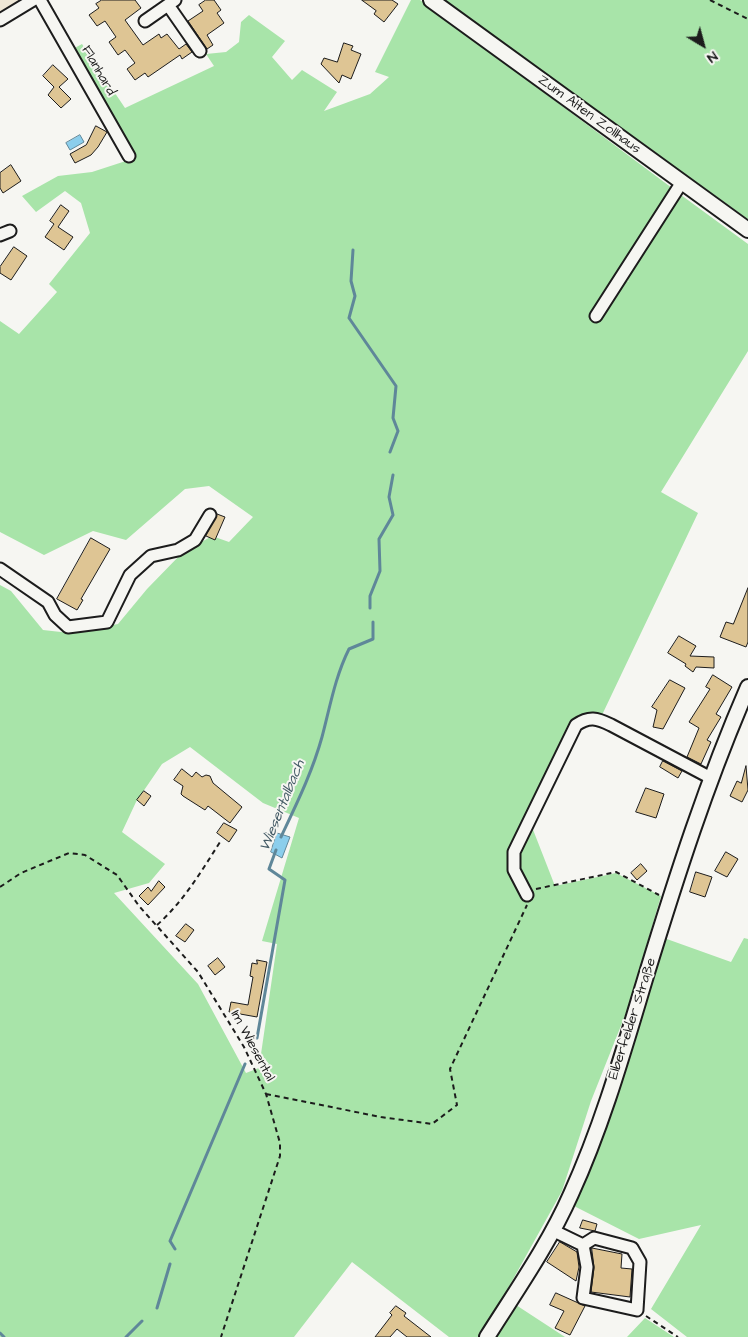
<!DOCTYPE html>
<meta charset="utf-8">
<style>
body{margin:0}
#map{position:relative;width:748px;height:1337px;overflow:hidden;background:#f6f6f2;font-family:"Architects Daughter",sans-serif}
canvas{display:block}
.north{position:absolute;left:678px;top:20px;width:50px;height:50px;-webkit-text-stroke:4px #f6f6f2;paint-order:stroke;rotate:143deg;font-size:14px;font-weight:700;line-height:20px;text-align:center;color:#1c1c1c}
.north::after{content:'';display:block;margin:auto;width:18px;height:22px;background:#1c1c1c;clip-path:polygon(50% 0,100% 100%,50% 72%,0 100%)}
</style>
<div id="map">
<canvas width="748" height="1337"></canvas>
<div class="north">N</div>
</div>
<script>
const context = document.querySelector('canvas').getContext('2d');
context.lineJoin = 'round';
function paint(path, color) { context.fillStyle = color; context.fill(path, 'evenodd'); }
function stroke(path, color, width, dash) { context.strokeStyle = color; context.lineWidth = width; context.lineCap = dash ? 'butt' : 'round'; context.setLineDash(dash || []); context.stroke(path); }
function label(font, color, halo, rows, align = 'center') {
  context.font = font + ' "Architects Daughter",sans-serif'; context.lineWidth = 4; context.setLineDash([]); context.textBaseline = 'middle'; context.strokeStyle = halo; context.fillStyle = color; for (const [text, x, y, turn = 0] of rows) {
    context.save(); context.translate(x, y); context.rotate((+turn || 0) * Math.PI / 180); context.textAlign = isNaN(turn) ? turn : align; if (halo) context.strokeText(text, 0, 0); context.fillText(text, 0, 0); context.restore();
  }
}
paint(new Path2D(`
 M0,0H26L0,15Z`), '#efe7d6');
paint(new Path2D(`
 M411,0H420L672,188L617,274L629,282L627,279L681,195L748,244V351L661,492L698,513L602,715L578,727L530,822L555,886L616,873L661,896L628,1008L591,1101L562,1191L481,1337H449L352,1262L294,1337H0V585L11,591L43,630L70,633L118,624L147,589L182,553L212,536L229,542L253,517L209,486L185,489L126,540L93,531L44,555L0,532V321L19,334L57,292L49,284L90,233L81,203L65,191L36,212L22,196L58,176L92,172L132,159L71,50L82,44L125,108L214,66L206,54L226,52L239,42L241,22L249,15L285,41L272,57L292,80L302,70L337,92L324,111L370,94L389,77L375,72ZM190,747L263,803L299,818L262,941L277,944L261,1054L269,1064L246,1073L198,984L114,893L149,883L165,864L122,832L136,802L162,764Z
 M444,0H748V219L746,218Z
 M664,938L731,962L744,938L748,939V1337H687L651,1309L701,1225L639,1239L572,1205Z
 M516,1305L565,1337H494Z
 M645,1318L674,1337H627Z`), '#a8e4a9');
const water = new Path2D(`
 M80,135L84,142L70,150L66,143Z
 M277,833L290,837L282,858L271,852Z`);
paint(water, '#8bceec');
stroke(water, '#5f8799', 1);
stroke(new Path2D(`
 M353,250L351,281L355,296L349,318L396,386L393,418L398,431L390,452
 M370,608V596L380,571L379,539L393,515L389,497L393,475
 M281,837C296,805 312,773 322,737C330,707 335,677 349,649L373,639V622
 M257,1038L285,880L269,869L276,850
 M175,1249L170,1241L245,1064
 M157,1308L170,1264
 M0,1333L4,1337
 M126,1337L142,1321`), '#5f8799', 3);
const building = new Path2D(`
 M102,0H135L141,8L125,20L143,45L159,34L161,38L167,34L179,49L186,44L192,52L182,59L180,55L148,77L145,73L135,80L127,69L135,63L125,50L118,55L109,42L116,37L105,21L97,26L89,15L99,8L96,4Z
 M206,0H214L221,10L217,13L224,23L207,35L213,45L207,49L188,21L203,11L199,5Z
 M362,0H392L398,4L384,22L374,14L376,11Z
 M344,43L353,46L351,50L361,54L351,79L342,75L339,83L321,64L324,58L337,62Z
 M53,65L68,79L59,87L71,99L61,108L48,95L54,87L43,76Z
 M96,126L107,132L98,147L91,155L75,163L70,154L86,145Z
 M11,165L21,181L3,193L0,188V173Z
 M61,205L69,211L58,227L73,237L64,250L45,237L54,224L50,221Z
 M14,247L27,256L11,280L0,273V267Z
 M217,514L225,517L215,540L206,536Z
 M91,538L110,549L81,599L83,600L77,610L57,599Z
 M748,588V642L746,647L720,637L726,622L733,624Z
 M679,636L696,646L690,656L714,657V668L696,667L693,672L685,666L686,664L668,653Z
 M713,675L732,687L716,714L721,717L707,740L711,742L701,764L687,757L699,728L689,722L710,689L706,687Z
 M670,680L685,688L663,729L653,727L657,710L652,707Z
 M663,761L682,771L678,778L660,767Z
 M746,766L748,790L742,802L730,796L737,781L741,783Z
 M182,769L192,777L196,772L202,777L206,775L210,776L213,783L242,807L230,823L208,806L205,810L183,796L181,794L183,786L174,780Z
 M646,788L664,794L656,818L636,812Z
 M144,791L151,796L144,806L137,800Z
 M224,823L237,830L229,842L217,833Z
 M726,852L738,859L727,877L715,871Z
 M641,864L647,871L637,880L631,873Z
 M696,872L712,877L705,897L690,892Z
 M159,881L165,887L148,905L139,896L148,887L151,891Z
 M186,924L194,930L185,942L176,936Z
 M218,958L225,967L215,975L208,966Z
 M257,960L267,962L257,1017L229,1012L231,1002L248,1005L253,977L250,976L252,963L257,964Z
 M583,1220L597,1224L595,1231L580,1228Z
 M560,1242L577,1252L579,1267L576,1281L547,1262Z
 M592,1248L622,1254L621,1268L632,1269L630,1297L591,1292L594,1268Z
 M556,1293L585,1306L570,1335L555,1328L564,1311L550,1305Z
 M396,1306L406,1313L404,1316L431,1337H407L397,1329L390,1337H375L392,1315L390,1313Z`);
paint(building, '#dec594');
stroke(building, '#1c1c1c', 1);
const minor = new Path2D(`
 M40,0L129,156
 M168,5L200,51
 M0,20L33,0
 M145,21L175,0
 M0,235L10,231
 M596,316L682,182
 M0,569L48,602L55,615L68,627L107,622L130,575L151,556L178,550L195,540L210,515
 M527,895L514,870V852L576,725C589,716 597,718 611,725L711,778
 M552,1230L583,1245L587,1267L583,1298L637,1310L640,1262L632,1248L594,1238L583,1245`);
const major = new Path2D(`
 M431,0L748,230
 M487,1337C516,1291 549,1244 571,1194C603,1124 624,1049 646,976C676,878 707,781 748,687`);
stroke(minor, '#1c1c1c', 15);
stroke(major, '#1c1c1c', 18);
stroke(new Path2D(`
 M710,0L748,19
 M0,887L21,873L69,853L85,855L117,875L139,906L198,972L244,1047L266,1094L280,1143V1156L221,1337
 M536,889L616,872L659,895
 M157,925C183,902 201,872 220,842
 M266,1094L381,1117L432,1124L457,1105L450,1069L527,905
 M646,1316L678,1337`), '#1c1c1c', 2, [5, 4]);
stroke(minor, '#f6f6f2', 11);
stroke(major, '#f6f6f2', 14);
label('14px', '#1c1c1c', '#f6f6f2', [
 ["Flanhard",98,71,60],
 ["Zum Alten Zollhaus",589,115,36],
 ["Elberfelder Straße",633,1019,-72],
 ["Im Wiesental",252,1046,62]
]);
label('italic 15px', '#435a65', '#f6f6f2', [
 ["Wiesentalbach",283,806,-68]
]);
</script>
